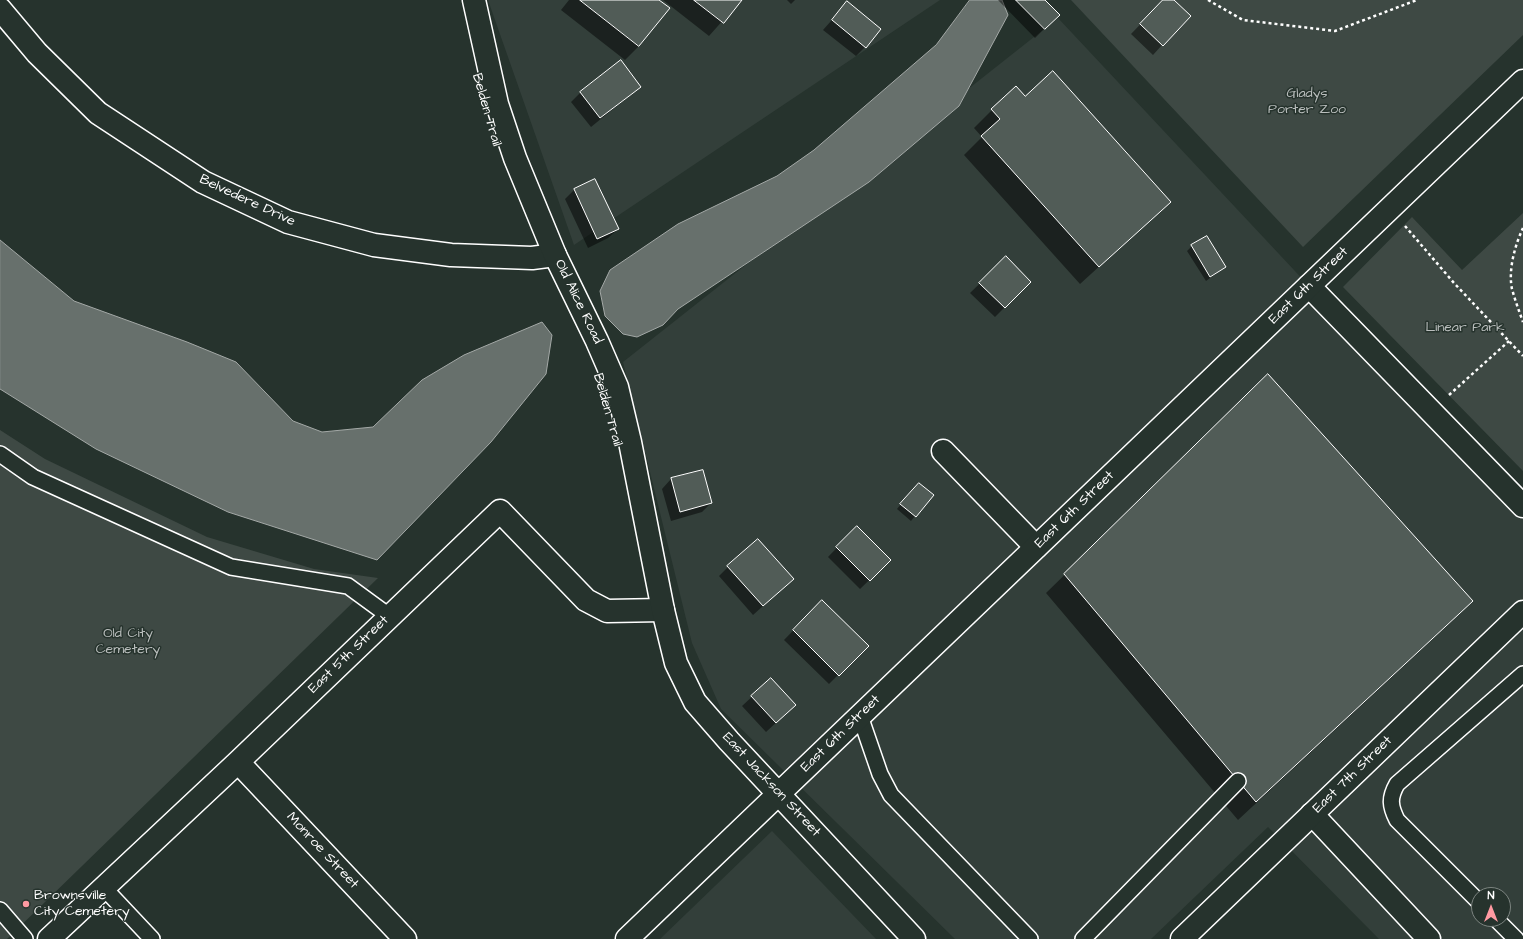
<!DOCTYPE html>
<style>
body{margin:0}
#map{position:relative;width:1523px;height:939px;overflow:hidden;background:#26332d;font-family:"Architects Daughter",sans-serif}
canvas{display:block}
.north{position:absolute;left:1471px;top:887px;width:40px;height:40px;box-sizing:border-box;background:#26332d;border:1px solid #7d8581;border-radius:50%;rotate:0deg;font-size:11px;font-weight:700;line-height:16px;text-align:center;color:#fff}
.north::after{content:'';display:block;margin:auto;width:14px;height:18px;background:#ff9aa2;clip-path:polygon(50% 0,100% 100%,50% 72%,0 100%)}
</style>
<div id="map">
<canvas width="1523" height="939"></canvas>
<div class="north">N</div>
</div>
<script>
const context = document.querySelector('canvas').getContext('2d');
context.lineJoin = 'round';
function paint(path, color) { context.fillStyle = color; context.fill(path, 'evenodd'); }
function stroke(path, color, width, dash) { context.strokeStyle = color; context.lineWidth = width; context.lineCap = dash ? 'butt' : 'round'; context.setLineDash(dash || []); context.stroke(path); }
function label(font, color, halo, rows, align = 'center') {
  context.font = font + ' "Architects Daughter",sans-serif'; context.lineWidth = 3; context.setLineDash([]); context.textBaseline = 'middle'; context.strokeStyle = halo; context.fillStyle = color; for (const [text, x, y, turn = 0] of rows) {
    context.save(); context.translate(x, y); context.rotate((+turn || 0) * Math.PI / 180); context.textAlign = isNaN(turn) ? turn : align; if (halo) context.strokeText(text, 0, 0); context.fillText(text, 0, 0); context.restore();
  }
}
paint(new Path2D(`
 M488,0H940L574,245Z
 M1058,18L1309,286L1523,494V939H1379L1268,827L1151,939H955L721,709L692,643L623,362ZM1479,895H1503V919H1479Z
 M772,831L876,939H660Z`), '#333f3a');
paint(new Path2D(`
 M1071,0H1523V35L1303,247Z
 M1523,213V471L1343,287L1412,217L1462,270Z
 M0,430L45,459L207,537L314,569L378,578L7,939H0Z`), '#3e4944');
const water = new Path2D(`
 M970,0H1002L1008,15L959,106L869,182L678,309L663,325L637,337L623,334L605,316L600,291L610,270L678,224L777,176L814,150L936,45Z
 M0,240L74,301L187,342L236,362L293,421L322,432L373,427L422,380L464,355L542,322L552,335L546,374L491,442L377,560L228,512L96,449L0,389Z`);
paint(water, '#67706c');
stroke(water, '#a4a9a7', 1);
paint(new Path2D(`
 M569,0H658L669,9L639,46L625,60L561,10Z
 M663,0H741L709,36Z
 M787,0H795L791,4Z
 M998,0H1043L1058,15L1035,38Z
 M1164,0H1172L1162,45L1153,55L1131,34Z
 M847,3L865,47L856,56L823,30Z
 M640,87L591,127L571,102L581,92Z
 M1025,97L1170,202L1080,284L964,155L982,137L974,128L992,110Z
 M595,180L618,229L608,238L588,248L565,199L574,190Z
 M1192,246L1225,267L1206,281L1187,251Z
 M1006,258L1030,282L995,317L970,293Z
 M1268,376L1454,619L1238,820L1046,593Z
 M702,471L711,503L702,512L671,521L662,489L671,479Z
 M914,488L915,516L911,521L897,509Z
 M857,527L890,560L860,589L828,557Z
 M728,567L783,588L753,615L719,576Z
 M822,601L867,646L829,684L784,640Z
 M771,679L795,705L766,732L742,706Z`), '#0007');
const building = new Path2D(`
 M580,0H659L670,8L639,46Z
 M694,0H742L724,23Z
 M1016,0H1045L1060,15L1045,29Z
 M1163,0H1174L1191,16L1163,46L1140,24Z
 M847,1L881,29L866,48L832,20Z
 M621,60L641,87L600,118L580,92Z
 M1053,71L1171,202L1099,267L981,136L1000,119L991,109L1016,86L1025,96Z
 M595,179L619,229L597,239L574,189Z
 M1207,236L1226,267L1210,277L1191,245Z
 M1006,256L1031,282L1005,308L979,283Z
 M1268,374L1473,601L1256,802L1064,574Z
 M703,470L712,503L680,512L671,478Z
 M919,483L934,495L916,517L900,504Z
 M857,526L891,560L870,581L836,547Z
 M758,539L794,579L763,606L727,566Z
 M822,600L869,646L839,676L793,630Z
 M771,678L796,705L776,723L751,696Z`);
paint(building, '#515c57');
stroke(building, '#fff', 1);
const lane = new Path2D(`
 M0,454L33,477L231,567L348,586L389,616
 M860,716L880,774L891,795L1030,939
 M104,888L152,939
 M1479,902L1397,820C1390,806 1389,798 1397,784L1523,674
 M0,910L25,939
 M1496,919L1516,939
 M1083,939L1238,781`);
const street = new Path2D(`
 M0,9L37,53L98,113L203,182L288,222L374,245L451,255L532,258L555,255
 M1309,286L1523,506
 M943,451L1036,547
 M238,762L405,939
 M1312,814L1429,939
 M49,939L238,762L500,511L586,600L607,611L663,610`);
const secondary = new Path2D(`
 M474,0L497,104L515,158L555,255L597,341L617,387L630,442L663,610L676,663L695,702L729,741L914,939
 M627,939L1523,81
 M1182,939L1523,612`);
stroke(lane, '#fff', 18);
stroke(street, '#fff', 25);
stroke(secondary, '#fff', 25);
stroke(new Path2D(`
 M1208,0L1243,20L1335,31L1417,0
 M1405,226L1454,283L1523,356
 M1523,228C1515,245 1508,270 1512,289C1515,300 1519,311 1523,322
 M1449,395L1509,341`), '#fff', 2.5, [3, 3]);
stroke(lane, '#26332d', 15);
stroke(street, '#26332d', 22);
stroke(secondary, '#26332d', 22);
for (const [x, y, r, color] of [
 [26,904,4,"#ff9aa2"]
]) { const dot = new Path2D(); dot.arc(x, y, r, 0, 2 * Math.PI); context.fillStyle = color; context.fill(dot); stroke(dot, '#26332d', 1.5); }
label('14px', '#bbbfbe', '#26332d', [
 ["Gladys",1307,94],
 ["Porter Zoo",1307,110],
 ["Linear Park",1465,328],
 ["Old City",128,634],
 ["Cemetery",128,650]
]);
label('14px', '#fff', '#26332d', [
 ["Belden Trail",486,110,74],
 ["Belvedere Drive",247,201,25],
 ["East 6th Street",1309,286,-44],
 ["Old Alice Road",578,302,64],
 ["Belden Trail",607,410,74],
 ["East 6th Street",1075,510,-44],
 ["East 5th Street",349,655,-44],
 ["East 6th Street",841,734,-44],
 ["East 7th Street",1353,775,-44],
 ["East Jackson Street",771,785,47],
 ["Monroe Street",322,851,47]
]);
label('14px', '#fff', '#26332d', [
 ["Brownsville",34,896],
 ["City Cemetery",34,912]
], 'left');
</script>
